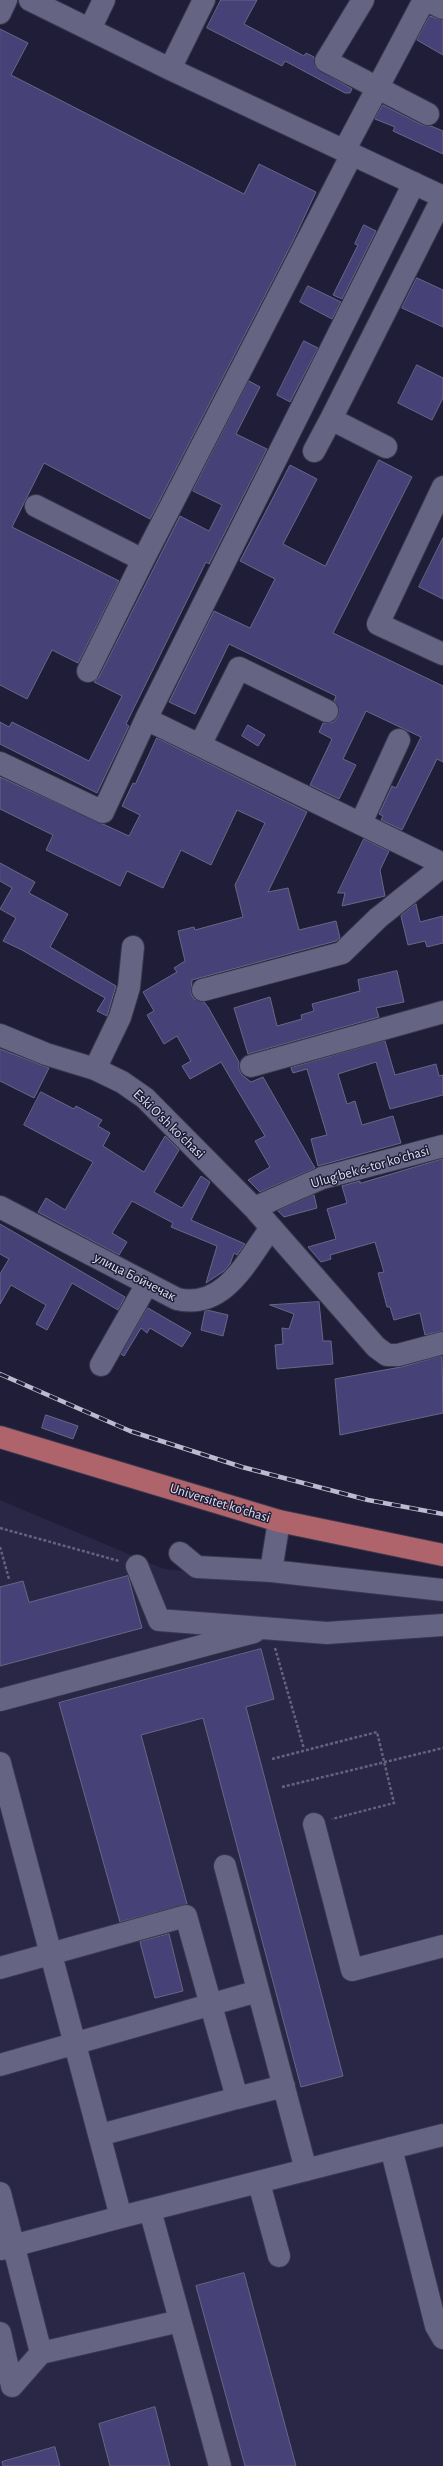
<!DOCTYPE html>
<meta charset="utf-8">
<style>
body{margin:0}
canvas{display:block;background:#1f1d37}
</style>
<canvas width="443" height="2466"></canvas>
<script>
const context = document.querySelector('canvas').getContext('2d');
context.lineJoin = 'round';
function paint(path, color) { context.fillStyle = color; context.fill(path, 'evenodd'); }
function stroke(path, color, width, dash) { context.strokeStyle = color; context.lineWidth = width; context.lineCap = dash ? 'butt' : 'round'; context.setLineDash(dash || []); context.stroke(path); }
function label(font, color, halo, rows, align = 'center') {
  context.font = font + ' "Alegreya Sans",sans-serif'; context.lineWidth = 3; context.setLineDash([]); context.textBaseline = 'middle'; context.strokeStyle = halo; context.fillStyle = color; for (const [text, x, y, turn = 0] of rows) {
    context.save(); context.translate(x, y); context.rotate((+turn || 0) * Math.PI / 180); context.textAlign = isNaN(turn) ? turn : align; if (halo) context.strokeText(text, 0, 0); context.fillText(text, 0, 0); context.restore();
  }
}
paint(new Path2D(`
 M0,1500L164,1569L443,1599V2466H0Z`), '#292646');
const building = new Path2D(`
 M221,0H257L244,24L304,56L306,53L314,57L316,68L352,89L350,93H345L285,61L282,66L207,28Z
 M430,16L443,20V55L417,40Z
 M0,29L28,43L11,75L244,194L259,164L316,192L293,241L150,519L44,463L12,527L119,581L78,663L52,650L27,699L0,685Z
 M383,105L422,125L431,126L443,131V154L393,131L395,127L375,119Z
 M364,225L376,231L342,299L333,295L358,245L355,244Z
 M417,278L443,290V327L402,308Z
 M308,286L341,302L332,319L300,302Z
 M304,341L318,348L290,402L277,395Z
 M417,365L443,378V398L432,420L398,403Z
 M249,381L260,387L236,434L267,449L209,564L206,562L126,724L129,726L97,793L0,744V722L9,727L12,722L89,761L122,696L94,682L99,677L180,516L209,531L222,505L193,491Z
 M379,460L412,477L333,633L443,686V762L437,759L402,830L381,820L383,816L379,814L392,786L396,788L421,737L366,711L343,759L356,765L339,799L310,785L332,739L319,732L323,723L334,722L338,716L339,710L334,701L336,696L229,644L195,714L169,702L214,611L250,628L275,579L240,561L290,465L317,479L283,544L325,566Z
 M443,538V599L419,587Z
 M248,725L265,735L258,746L242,736Z
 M157,738L307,812L268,892L288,888L299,930L336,921L340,938L336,941L192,980L191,994L194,999L204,1002L208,1007L239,1062V1069L242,1075L251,1082L263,1077L315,1168L260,1192L248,1180L270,1167L255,1141L265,1136L238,1091L221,1062L190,1079L182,1066L191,1061L177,1036L164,1044L147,1015L154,1011L143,992L177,972L174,968L185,961L178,931L194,927L195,930L243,917L235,885L265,823L237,810L211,865L181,850L163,888L127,871L120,886L46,850L53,835L0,809V777L129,836L140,815L122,806L133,783L135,784Z
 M364,839L389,851L380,870L385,896L342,906L345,893H338Z
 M0,863L35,882L29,893L68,914L50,947L116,986L107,1016L97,1011L105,998L22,950L3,941L16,918L0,909L12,888L0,881Z
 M416,904L420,922L443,916V943L427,947L425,941L408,945L401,916Z
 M397,971L404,1002L376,1008L379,1017L248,1054L234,1008L270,997L277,1026L302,1019L301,1015L314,1011L312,1004L360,991L358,980Z
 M385,1041L395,1075L436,1064L439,1076L443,1075V1095L390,1109L376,1062L338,1074L347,1104L355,1101L362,1125L393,1116L401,1143L318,1166L311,1139L327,1135L307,1069L293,1073L291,1068Z
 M0,1049L49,1068L34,1098L0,1081Z
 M41,1092L74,1109L76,1106L102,1120L98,1126L110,1133L103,1146L144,1172L165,1136L179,1150L154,1192L182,1208L201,1176L210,1182L191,1220L245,1244L237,1255L234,1253L230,1264L224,1271L206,1283L217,1246L171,1227L173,1223L132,1201L112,1233L127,1242L119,1255L38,1212L46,1198L65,1210L93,1162L24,1125Z
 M443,1159V1331L425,1335L420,1313L394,1320L390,1307H387L378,1273L384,1272L375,1242L330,1255L331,1259L321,1262L308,1247L336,1239L327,1209L347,1203L342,1186L360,1181V1183Z
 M314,1195L317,1208L284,1217L278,1211Z
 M0,1224L125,1297L118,1310L72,1283L47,1330L36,1324L46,1305L11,1285L0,1304V1274L9,1259L0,1254Z
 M319,1302L323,1341H331L333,1364L277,1369L275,1345L283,1344L282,1328L289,1329L294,1314L270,1305Z
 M148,1308L191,1333L182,1347L150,1328L147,1333L141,1328L124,1356L121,1354Z
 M207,1310L228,1315L223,1336L201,1330L205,1311Z
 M442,1356L443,1413L340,1435L335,1379L401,1367Z
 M46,1415L78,1426L73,1439L42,1428Z
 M128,1576L142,1628L0,1666V1587L23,1581L29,1602Z
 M261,1649L274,1699L246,1707L343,2076L301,2087L203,1718L141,1735L187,1904L120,1922L59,1703Z
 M169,1934L183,1991L155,1998L140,1942Z
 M244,2273L296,2466H245L196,2286Z
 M155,2407L170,2466H110L99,2424Z
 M55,2447L60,2466H3L2,2462Z`);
paint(building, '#464176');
stroke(building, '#686786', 1);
const minor = new Path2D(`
 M30,0L170,69L443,197
 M363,0L326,61L428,114
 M426,0L443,8
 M0,13L6,0
 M90,29L104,0
 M170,69L204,0
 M344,151L424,0
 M386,447L331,419L443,197
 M314,451L331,419
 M443,487L378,624L443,654
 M36,506L143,560L352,154
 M88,671L143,560
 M146,719L443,864
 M200,745L239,668L327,711
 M0,763L103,812L146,719L414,183
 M361,823L399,740
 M203,990L342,953L378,918L443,866
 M0,1035L46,1054L95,1069L122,1082L145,1098L254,1208L376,1347L387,1355H398L443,1343
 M251,1066L443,1012
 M95,1069L120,1017L129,987L133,947
 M0,1207L177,1299C225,1310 247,1260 271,1228
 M254,1208L322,1178L443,1146
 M101,1365L147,1284
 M180,1553L197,1567L271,1571L443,1590
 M137,1566L159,1620L327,1633L443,1625
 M271,1571L279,1521
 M0,1700L254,1632
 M0,1763L121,2217L443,2135
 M314,1824L352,1970L443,1946
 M225,1866L306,2170
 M0,1968L186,1916L237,2098L284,2086
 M0,2065L258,1991
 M100,2135L237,2098
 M391,2148L436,2326L443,2338
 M259,2183L279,2256
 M0,2193L41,2353L180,2321
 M150,2210L220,2466
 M1,2249L121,2217
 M0,2333L12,2386
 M12,2386L41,2353`);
const major = new Path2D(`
 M0,1437L279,1521L443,1555`);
stroke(minor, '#39374d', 24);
stroke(major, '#39374d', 24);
stroke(new Path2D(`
 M0,1528L119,1561
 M0,1547L9,1579
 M275,1648L304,1749
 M272,1759L377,1732L394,1803L332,1819
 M282,1787L443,1748`), '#64637a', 2.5, [3, 2]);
stroke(minor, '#656483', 22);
stroke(major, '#af636a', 22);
const rail = new Path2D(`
 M0,1374L130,1431L242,1467L368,1500L443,1514`);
stroke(rail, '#bbbace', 4.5);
stroke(rail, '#1f1d37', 3, [9]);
label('14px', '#e0e0f2', '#1f1d37', [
 ["Eski Oʻsh koʻchasi",169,1124,44],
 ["Ulug‘bek 6-tor koʻchasi",370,1167,-16],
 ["улица Бойчечак",135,1277,27],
 ["Universitet kо‘chasi",220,1503,17]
]);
</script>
